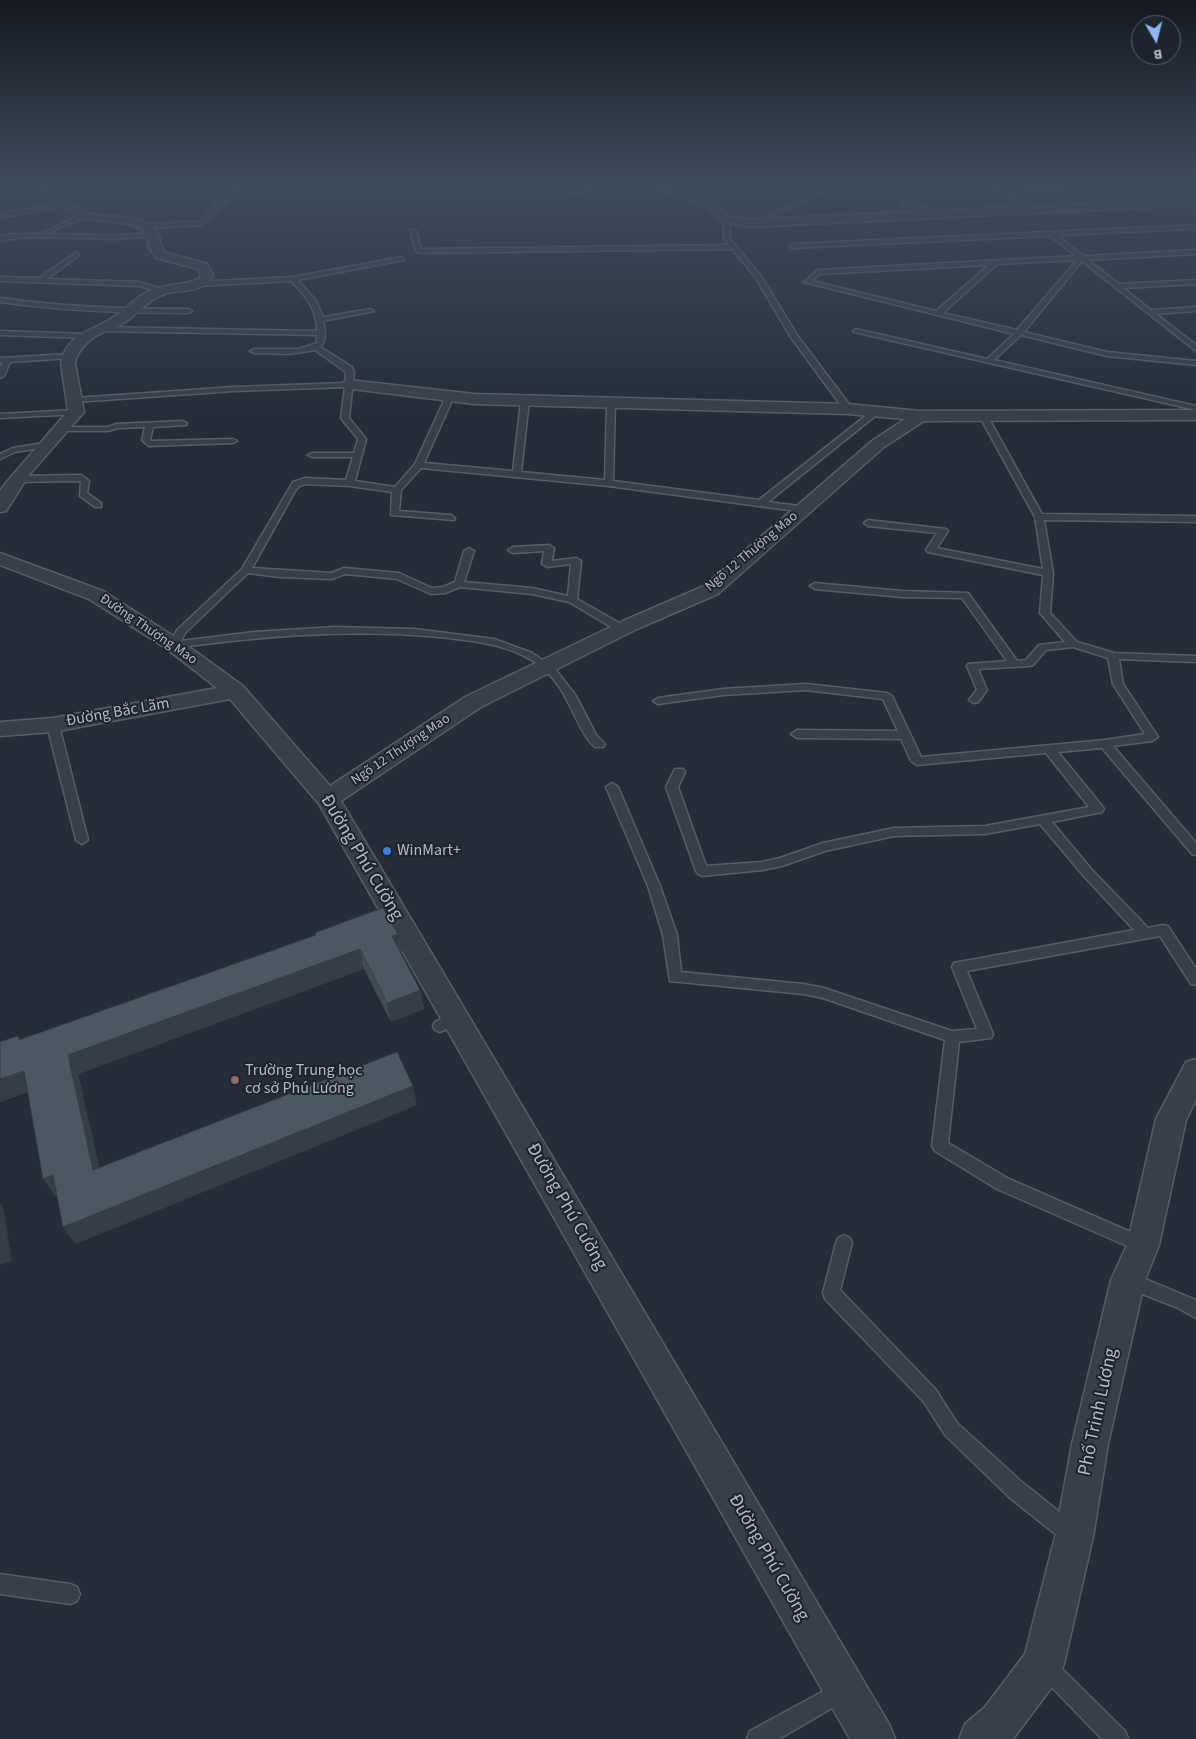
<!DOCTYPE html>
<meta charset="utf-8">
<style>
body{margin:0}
#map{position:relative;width:1196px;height:1739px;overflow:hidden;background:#242d39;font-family:"Source Sans 3",sans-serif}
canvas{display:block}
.north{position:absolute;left:1131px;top:15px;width:50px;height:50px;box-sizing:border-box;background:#1d242e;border:1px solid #59606a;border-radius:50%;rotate:172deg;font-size:14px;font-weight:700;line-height:20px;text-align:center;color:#b3bac5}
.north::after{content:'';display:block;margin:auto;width:18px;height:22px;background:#8eb5ef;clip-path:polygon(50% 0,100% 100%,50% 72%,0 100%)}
</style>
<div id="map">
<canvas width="1196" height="1739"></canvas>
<div class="north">B</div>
</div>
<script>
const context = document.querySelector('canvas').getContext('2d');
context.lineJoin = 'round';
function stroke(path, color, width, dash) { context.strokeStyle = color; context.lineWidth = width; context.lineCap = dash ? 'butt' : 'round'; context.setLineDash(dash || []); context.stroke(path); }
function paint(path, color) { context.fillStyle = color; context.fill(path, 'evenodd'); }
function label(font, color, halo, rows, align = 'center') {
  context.font = font + ' "Source Sans 3",sans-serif'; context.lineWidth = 4; context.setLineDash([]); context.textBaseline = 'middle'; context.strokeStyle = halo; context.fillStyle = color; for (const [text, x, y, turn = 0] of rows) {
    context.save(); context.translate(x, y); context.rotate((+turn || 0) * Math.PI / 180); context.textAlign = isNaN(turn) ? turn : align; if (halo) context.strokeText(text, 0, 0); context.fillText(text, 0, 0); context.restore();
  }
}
const service = new Path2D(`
 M171,181H183L180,183Z
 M239,181L246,182L203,225L145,228L142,226L145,224L199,222Z
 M620,181H630L562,197L559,195Z
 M843,181H850L754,224L749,223Z
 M966,181H974L1001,189L1196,181V183L1007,192L1034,209L1032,212L999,192Z
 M914,194L917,196L909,202L949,214L946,216L903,204V202Z
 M67,201L69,204L0,218V214Z
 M83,214L85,217L46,234L119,235L153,233L156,235L119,239L25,237L0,241V237L10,234H39Z
 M726,218L729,220L730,239L761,276L797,335L851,407V411H845L790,336L756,278L732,249L419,253L416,251L410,231L413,229L416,231L421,249L729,245L724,239L723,220Z
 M1196,225V229L1057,235L1083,256L1196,250V254L1088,260L1119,284L1196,280V284L1123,288L1151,310L1196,307V311L1156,314L1196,345V351L1082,261L1024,332L1107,352L1196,361V365L1107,356L1021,335L994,360L1196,406V410L854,332L853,331L856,329L987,359L1014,334L804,282L818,270L1076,256L1050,236L792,248L789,246L792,244ZM1077,260L1017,330L943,313L997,264ZM989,265L936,311L812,281L820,274Z
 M77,252L79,255L47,279L139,282L165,290L162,292L139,286L0,281V277L39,278Z
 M402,257L404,260L298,280L316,301L323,317L371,309L374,311L323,321C325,329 327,341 320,347L352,367L354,372L349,418L366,439L355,481L395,487L415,464L447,394H450L454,396L424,463L513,471L521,401L525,399L529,401L521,472L605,480L607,403L611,401L615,403L613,481L759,500L873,410L880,412L768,502L807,507L808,509L804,512L609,486L421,468L401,490L399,511L451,515L455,518L454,520L391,515L392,492L350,486L306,484L299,486L295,491L252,568L331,573L344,568L399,573L432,588L443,587L455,582L464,551L469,548L474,551L464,582L532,588L568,596L571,564L547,567L542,564L544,551L513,553L508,550L513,547L549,545L554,548L552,561L576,558L581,561L577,599L626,627V631H618L569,602L532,594L460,587L445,593L431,594L397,579L345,574L332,579L280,577L248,573L185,633L181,641L254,632L334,627L414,629L494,639L532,653L555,669L576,696L596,735L605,744L603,747H595L589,741C571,715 567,687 540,666C512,644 473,641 439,637C350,629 262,636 174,648L169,645L177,630L242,569L293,482L305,478L346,480L353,457H312L308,455L312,453H354L358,439L341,418L345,387L234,391L75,402L71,400L75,398L234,387L345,383L346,372L315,350L289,354L254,353L250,351L254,349H299L317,343V335L100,331L97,329L100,327L317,331C317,309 306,296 291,281L198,286L195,284L198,282L293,277Z
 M0,298C63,307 126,309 189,309L192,311L189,313C126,313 63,311 0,302Z
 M0,331L86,334L90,336L86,338L0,335Z
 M69,354L73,356L72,358L10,362L4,376L0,378V368L3,362H0V358Z
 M76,410L80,412L79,414L0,418V414Z
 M981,415L988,417L1042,514L1196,516V522L1044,520L1053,573L1050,613L1077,642L1114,653L1196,656V662L1119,659L1123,684L1158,737L1152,741L1113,746L1196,843V855L1192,854L1102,748L1058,752L1102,806L1104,809L1102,812L1052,822L1091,869L1148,928L1163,925L1168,926L1196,969V985L1191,984L1160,936L967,971L993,1034L991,1038L959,1042L948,1143L1009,1179L1149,1240L1151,1245L1149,1250L1143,1253L997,1189L935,1151L932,1146L945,1040L823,998L803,994L670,981L663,935L648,886L606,787L612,783L618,787L660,886L677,935L681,972L803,984L824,988L952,1031L977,1029L952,967L954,963L1134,930L1083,875L1040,824L985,834L894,836L825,851L782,866L762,870L702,876L698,874L696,871L666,787L675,769H683L685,772L678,787L706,866L762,862L780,858L823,843L894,828L985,826L1089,807L1046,753L917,765L911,761L901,739L797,738L791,734L797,730L898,731L883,699L806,690L723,695L658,704L653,701L658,698L723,689L806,684L887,693L892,696L921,757L1105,740L1145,734L1113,684L1108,658L1073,647L1046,650L1033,665L1029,666L978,669L987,690L978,702L974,703L969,700L977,690L967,666L968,664L1007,661L962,598L902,597L815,589L810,586L815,583L902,591L968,593L1017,661L1026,660L1039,645L1065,642L1040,613L1043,575L928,552L926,550L937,533L868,526L864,523L868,520L946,529L948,531L937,548L1043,569L1035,517L980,417Z
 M183,421L187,423L186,425L153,427L150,440L151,441L233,439L237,441L233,443L149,446L142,440L145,427L118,428L108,431H63L59,429L63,427H107L117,424Z
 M49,442L53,444L52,446L15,452L0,459V454L13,448Z
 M81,475L89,481L87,493L101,503V507H95L80,496L81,482L79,481L17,482L13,479L17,476Z
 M53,722L59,725L88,840L82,844L76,840L47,725Z
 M456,1013L461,1015L463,1019L461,1023L440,1032L435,1030L433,1026L435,1022Z
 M844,1235L850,1238L852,1243L840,1290L936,1390L957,1423L1023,1483L1077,1526L1080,1533L1077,1540L1070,1543L1063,1540L1009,1497L945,1435L924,1402L825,1299L823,1293L836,1243L838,1238Z
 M1128,1272L1196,1300V1318L1178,1308L1122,1286L1120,1280L1122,1274Z
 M0,1574L70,1584L77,1587L80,1594L77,1601L70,1604L0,1594Z
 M1046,1657L1053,1660L1125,1731L1128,1739H1102L1039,1674L1036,1667L1039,1660Z
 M842,1681L849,1684L852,1691L849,1698L779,1739H747L750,1731Z`);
const minor = new Path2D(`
 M641,181H656L716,204L729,217L752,219L1196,199V205L752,227L722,222L708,208L642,183Z
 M45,186C61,190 72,208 87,213C110,220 139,210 156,231C161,237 160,246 164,252L207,264L213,275C204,295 179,288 162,295C148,300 136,315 124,323C113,329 99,332 89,341C82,347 77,353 75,363L84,412L29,475L6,511L0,512V491L5,484L68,411L61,363C65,334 96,330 117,315C128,307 141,293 154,289C169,284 184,285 199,279L201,275L198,269L156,258L149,248L147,236L141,228L129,224L79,218L41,191L40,189Z
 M349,380L474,394L848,404L920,411L1196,410V420L924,421L884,447L718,594L637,629L481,707L341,801L889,1724L895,1739H850L319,804L230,699L53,732L0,736V722L53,718L217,688L167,649L89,599L0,565V553L103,591L181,641L243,686L330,786L465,697L623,621L704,586L872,441L905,419L848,414L474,404L344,388L341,385L344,382Z
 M1196,1059V1100L1186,1120L1159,1245L1145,1280L1108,1444L1093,1537L1064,1664L1058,1679L1013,1739H959L965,1724L985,1707L1025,1654L1055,1537L1072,1444L1111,1280L1127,1245L1156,1119L1186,1062Z`);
stroke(service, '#565d67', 3);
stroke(minor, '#565d67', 3);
paint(service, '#373f49');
paint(minor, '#373f49');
paint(new Path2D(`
 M398,934L402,953L401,954L420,990L424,1009L391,1022L364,969L78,1074L99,1168L417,1105L75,1244L57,1196H55L28,1092L0,1102V1042L18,1036L20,1039Z`), '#414b56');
paint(new Path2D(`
 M398,934L402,953L395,956L392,936Z
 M360,949L364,969L78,1074L104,1188L93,1170L68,1055Z
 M420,990L424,1009L391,1022L387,1003Z
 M24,1071L35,1089L0,1102V1079Z
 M413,1086L417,1105L75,1244L63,1227Z
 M53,1175L64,1193L55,1196L43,1179Z
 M0,1203L3,1207L12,1261L0,1265Z`), '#353d46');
const building = new Path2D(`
 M383,908L398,934L392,936L420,990L387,1003L360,949L68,1055L93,1170L397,1052L413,1086L63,1227L53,1175L43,1179L24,1071L0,1079V1042L18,1036L19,1040L316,935L315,933Z`);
paint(building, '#4c5764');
stroke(building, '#353d46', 1);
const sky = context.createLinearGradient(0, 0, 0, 424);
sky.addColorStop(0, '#14191f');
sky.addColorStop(0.43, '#3f4c5f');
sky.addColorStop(1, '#3f4c5f00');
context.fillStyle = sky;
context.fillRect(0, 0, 1196, 424);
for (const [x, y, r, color] of [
 [387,851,5,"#3f7fe0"],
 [235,1080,5,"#8d6e63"]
]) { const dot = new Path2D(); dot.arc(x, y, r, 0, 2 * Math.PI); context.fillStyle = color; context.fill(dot); stroke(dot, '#1d242e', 2); }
label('14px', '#b3bac5', '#1d242e', [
 ["Ngõ 12 Thượng Mao",752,552,-40],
 ["Đường Thượng Mao",148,630,34],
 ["Ngõ 12 Thượng Mao",401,750,-34]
]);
label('16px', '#b3bac5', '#1d242e', [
 ["Đường Bắc Lãm",118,713,-10]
]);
label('16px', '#b3bac5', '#1d242e', [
 ["WinMart+",397,851],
 ["Trường Trung học",245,1071],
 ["cơ sở Phú Lương",245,1089]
], 'left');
label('19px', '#b3bac5', '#1d242e', [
 ["Đường Phú Cường",361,858,59],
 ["Đường Phú Cường",566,1207,60],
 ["Phố Trinh Lương",1099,1412,-78],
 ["Đường Phú Cường",768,1558,60]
]);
</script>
